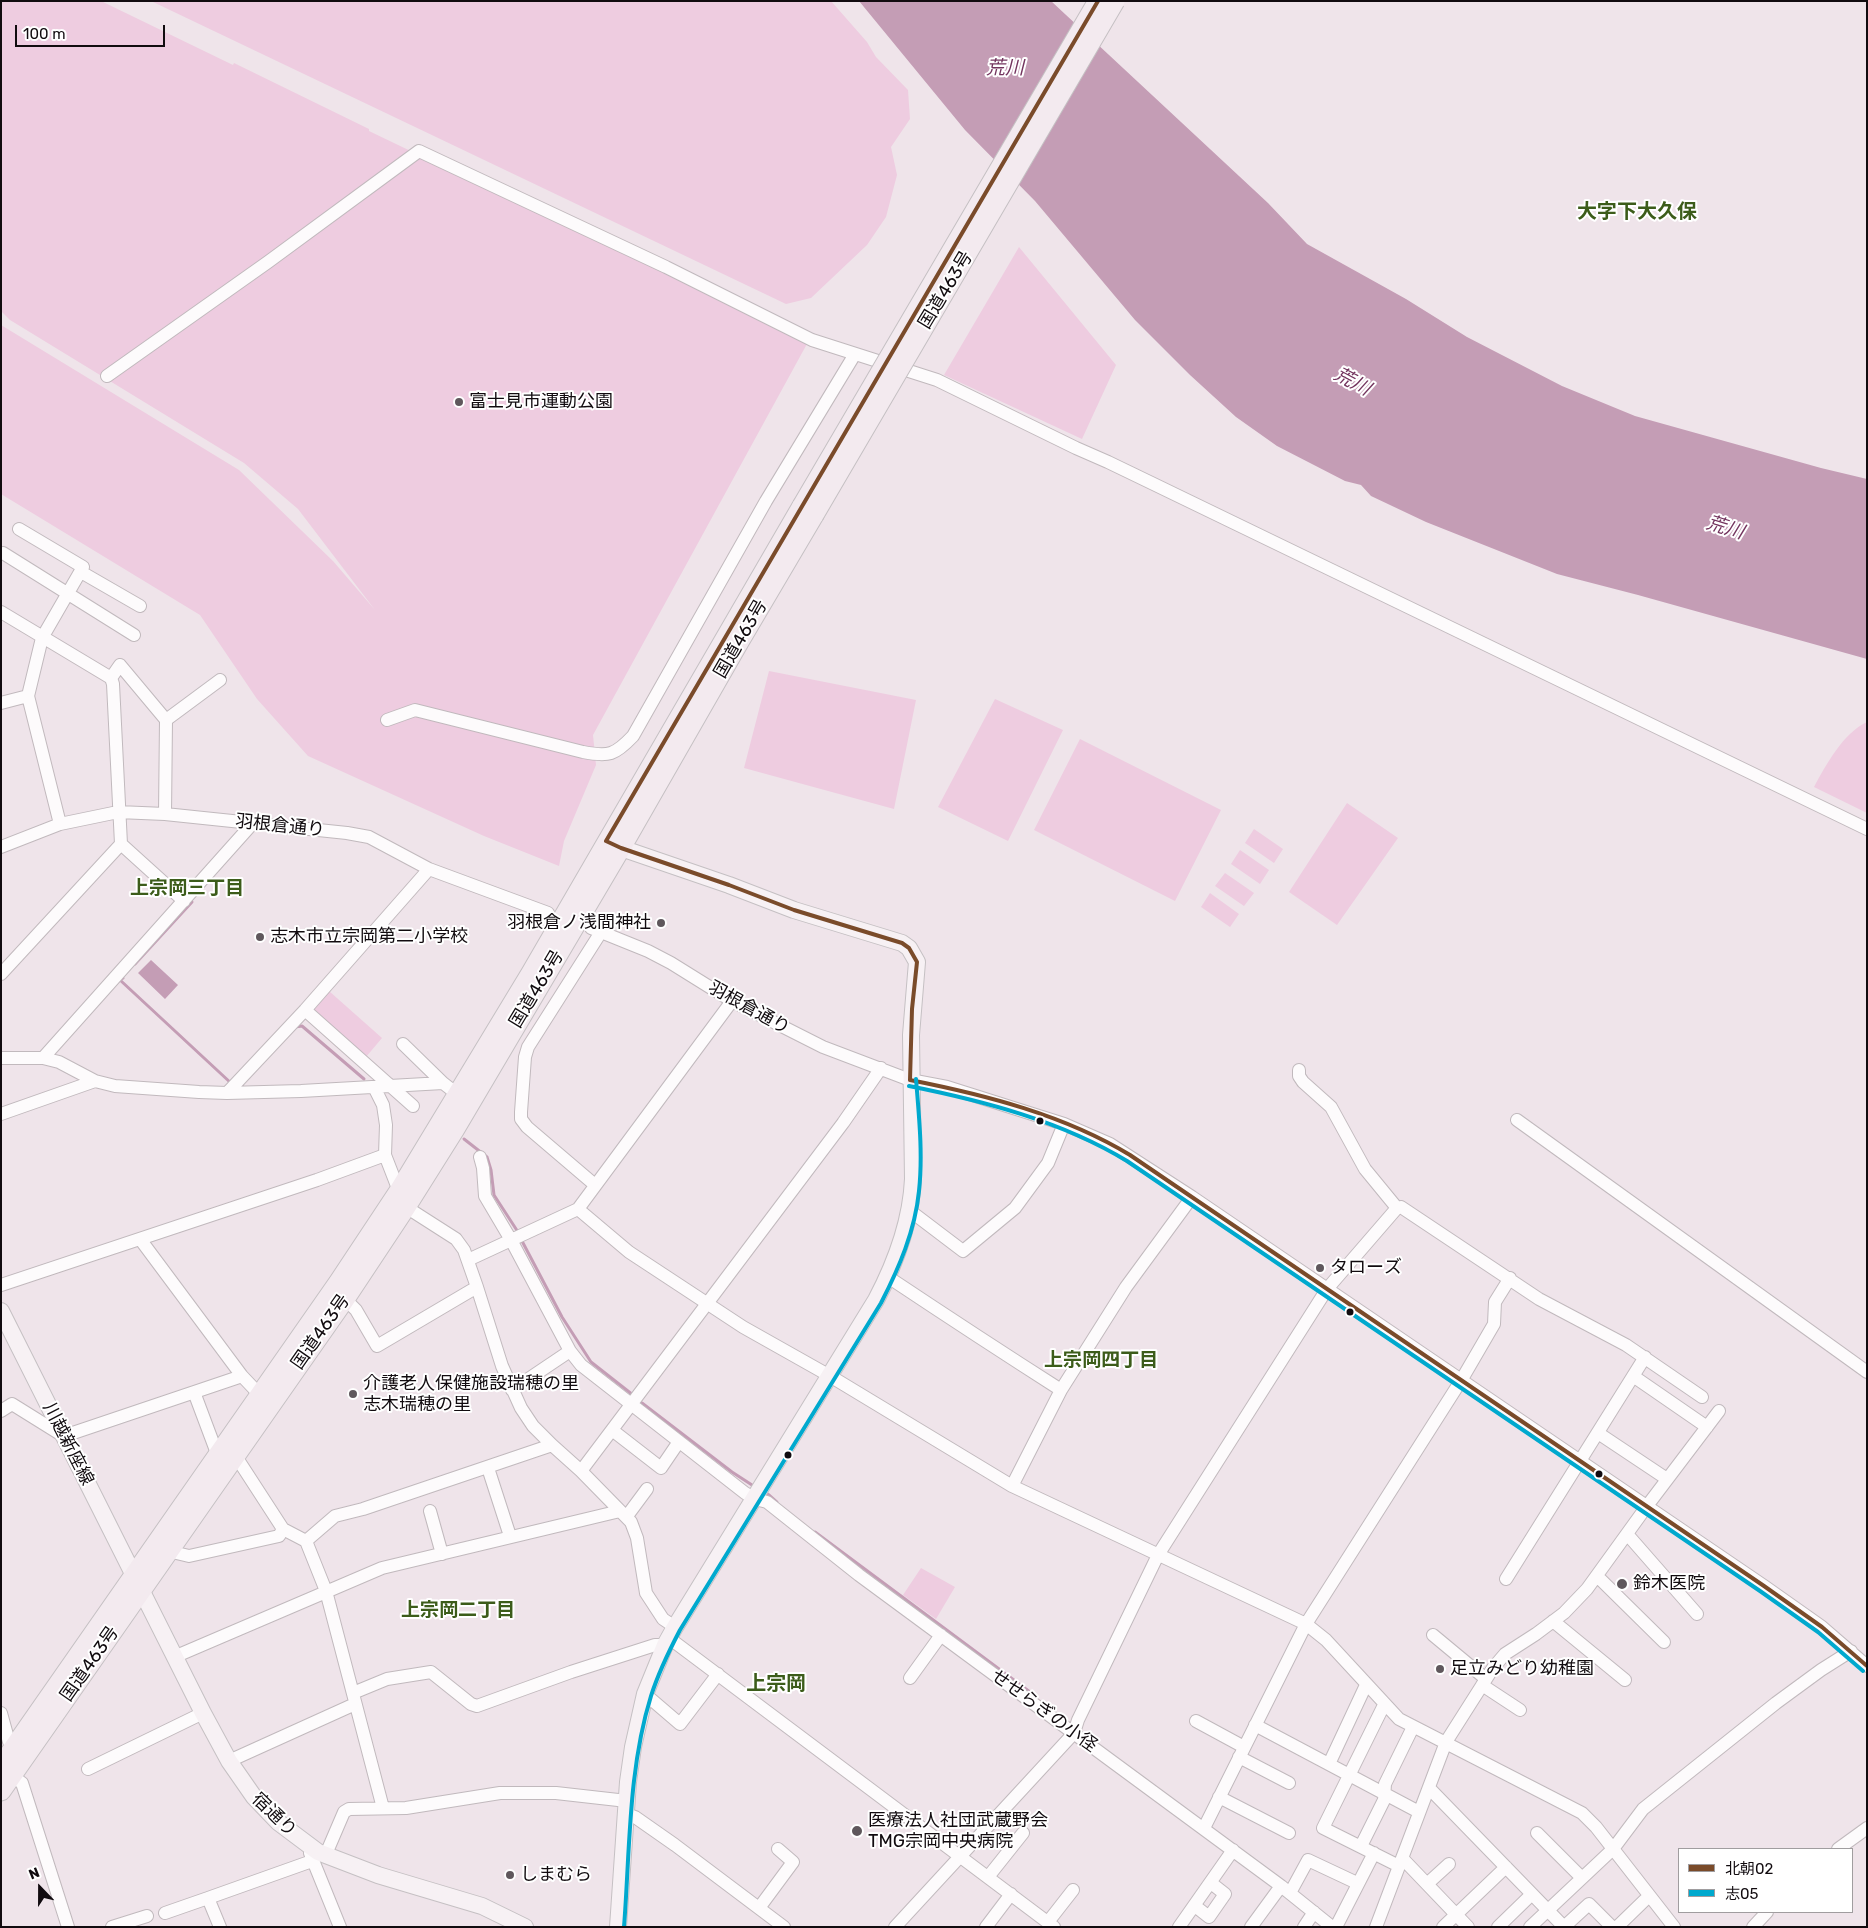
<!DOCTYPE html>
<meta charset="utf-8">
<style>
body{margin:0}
#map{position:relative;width:1868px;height:1928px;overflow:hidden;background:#efe4ea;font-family:Rubik,"Noto Sans JP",sans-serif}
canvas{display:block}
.frame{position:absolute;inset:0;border:2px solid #110b0f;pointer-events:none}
.legend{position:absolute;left:1678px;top:1848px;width:175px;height:65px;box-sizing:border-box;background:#fff;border:1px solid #a09d9f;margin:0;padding:6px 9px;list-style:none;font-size:15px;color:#110b0f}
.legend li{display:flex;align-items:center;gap:10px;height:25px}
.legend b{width:25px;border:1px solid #a09d9f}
.north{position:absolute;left:15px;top:1863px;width:50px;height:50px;-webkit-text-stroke:4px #fff;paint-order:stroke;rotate:338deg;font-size:14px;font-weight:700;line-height:20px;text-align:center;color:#110b0f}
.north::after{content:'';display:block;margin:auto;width:18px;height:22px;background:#110b0f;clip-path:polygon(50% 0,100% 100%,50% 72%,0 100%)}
.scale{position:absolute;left:15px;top:25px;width:150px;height:22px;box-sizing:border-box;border:2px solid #110b0f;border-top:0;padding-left:6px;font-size:15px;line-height:18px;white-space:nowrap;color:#110b0f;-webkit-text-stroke:4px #fff;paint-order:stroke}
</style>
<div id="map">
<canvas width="1868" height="1928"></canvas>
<div class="frame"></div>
<ul class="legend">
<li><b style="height:6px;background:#7a4b2a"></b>北朝02</li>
<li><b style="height:6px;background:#00a9ce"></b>志05</li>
</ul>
<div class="north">N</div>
<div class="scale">100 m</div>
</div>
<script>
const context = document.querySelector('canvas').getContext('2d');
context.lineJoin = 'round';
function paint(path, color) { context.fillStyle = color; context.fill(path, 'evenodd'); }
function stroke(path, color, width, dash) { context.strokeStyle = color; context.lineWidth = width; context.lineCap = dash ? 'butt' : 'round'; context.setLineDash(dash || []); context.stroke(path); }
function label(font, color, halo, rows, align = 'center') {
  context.font = font + ' Rubik,"Noto Sans JP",sans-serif'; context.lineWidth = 4; context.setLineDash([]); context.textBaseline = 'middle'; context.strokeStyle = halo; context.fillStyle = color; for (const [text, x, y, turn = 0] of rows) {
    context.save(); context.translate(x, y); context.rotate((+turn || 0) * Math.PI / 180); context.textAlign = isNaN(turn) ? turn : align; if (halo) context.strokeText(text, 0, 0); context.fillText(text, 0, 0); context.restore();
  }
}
paint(new Path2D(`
 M1,1H101L233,65L234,63L369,129V131L808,342L593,735L596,765L564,841L559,866L484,836L308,756L257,699L200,615L1,494V325L239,470L333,561L375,610L298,509L244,463L10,320L1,311Z
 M151,1H831L867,42L876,57L908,90L910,119L891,147L897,175L886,217L867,245L811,298L786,304Z
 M1019,247L1116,365L1082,439L944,375Z
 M769,671L916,700L894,809L744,768Z
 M995,699L1063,730L1008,841L938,807Z
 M1867,722V813L1814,787C1826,765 1843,733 1867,722Z
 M1080,739L1221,810L1175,901L1034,830Z
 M1347,803L1398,838L1337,925L1289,892Z
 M1254,829L1283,849L1274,863L1245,843Z
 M1240,850L1269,870L1260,884L1231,864Z
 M1225,873L1254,893L1244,906L1215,886Z
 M1210,893L1239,914L1230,927L1201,907Z
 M329,991L382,1038L366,1057L313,1009Z
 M921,1568L955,1587L936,1619L903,1595Z`), '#eecce0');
paint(new Path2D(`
 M859,1H1051L1268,203L1307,244L1406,299L1467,337L1562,386L1635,416L1821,468L1867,479V659L1638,595L1557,574L1426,522L1371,496L1361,485L1345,481L1277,446L1236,417L1190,375L1135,320L1035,201L965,130Z
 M151,960L178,985L165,999L138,973Z`), '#c49db5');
stroke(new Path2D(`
 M135,964L192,902L189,899
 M123,978L120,980L232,1084
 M295,1027L302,1026L364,1079
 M464,1139L487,1157L491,1170L494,1195L518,1232
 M522,1241L562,1317L591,1362L633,1395
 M642,1403L732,1472L752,1485
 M768,1494L777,1502
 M815,1532L1034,1695`), '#c49db5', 3);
const minor = new Path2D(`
 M107,376L268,262L419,151L666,267L812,340L937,380L1076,448L1108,462C1361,584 1613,708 1867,829
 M19,529L83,567L42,638L28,696L60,824
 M3,553L134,635
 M81,572L140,606
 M1,612L111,678L113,684L121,844L1,974
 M111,678L120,665L166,720L165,814
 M1,703L28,696
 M166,720L220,680
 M387,720L415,710L583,752C609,757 615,755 633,736L766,501L855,354
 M121,844L184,901
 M1,847L60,824L118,812L165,814L347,833L369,837L429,869L548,913
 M591,928L648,951L671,963L732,1001L823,1047L910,1080L947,1087L1064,1124L1110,1144L1192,1197L1764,1586L1822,1627L1867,1666
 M305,1010L413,1106
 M403,1044L443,1083
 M1,1058H43L59,1062L95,1081L115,1086L199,1092L227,1093L301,1091L443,1083L457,1094
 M43,1058L252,824
 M1299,1070V1076L1303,1082L1331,1107L1365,1169L1397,1208L1401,1207L1539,1299L1626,1345L1702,1397
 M374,1087L383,1105L386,1125L385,1155L399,1191
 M227,1093L305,1010L429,869
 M1,1114L95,1081
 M1517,1120L1867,1372
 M480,1157L483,1168L485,1196L511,1240L570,1351L581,1365L745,1493L755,1499L767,1502L859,1575L1281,1886L1332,1927
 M595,1185L527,1127L521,1119V1112L525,1057L528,1047L601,932
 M406,1207L456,1239L464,1250L477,1287L502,1366L521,1408L533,1426L552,1445L581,1471L631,1522L637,1538L646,1593L663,1619L675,1627
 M578,1209L629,1252L743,1327L830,1376L1012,1486L1306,1624L1326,1640L1399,1719L1582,1813L1596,1827L1674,1927
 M909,1210L963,1251L1015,1208L1048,1163L1064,1124
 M140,1239L242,1376L260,1395
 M468,1260L578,1209L732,1001
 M888,1277C945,1315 1003,1353 1061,1390
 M1,1285L317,1180L385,1155
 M345,1299L356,1310L377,1346L477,1287
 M1633,1376L1707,1427
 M512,1390L570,1351
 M194,1392L218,1456
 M1,1411L12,1404L65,1437
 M612,1430L661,1468L678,1443
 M1598,1433L1667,1479
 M64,1436L242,1376
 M235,1455L283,1529L306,1541L326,1591L383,1808
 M488,1468L510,1536
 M581,1471L843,1123L881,1068
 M1012,1486L1061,1390L1126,1287L1192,1197
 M430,1511L442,1554
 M627,1516L647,1489
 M1627,1534L1697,1614
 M306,1541L335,1516L363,1509L552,1445
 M168,1551L189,1556L279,1536L283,1529
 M1597,1576L1664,1642
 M1506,1579L1645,1357
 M1553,1621L1625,1680
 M1433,1635L1486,1679
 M669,1638L1054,1927
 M174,1657L382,1568L620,1511
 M910,1678L941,1635
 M1482,1685L1520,1710
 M353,1693L387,1679L431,1672L471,1704L477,1706L571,1672L655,1645H665
 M645,1694L680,1724L718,1674
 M1384,1705L1323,1828L1399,1866
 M1,1713L9,1742L15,1746
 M1196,1721L1244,1747
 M1255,1725L1419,1812
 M1239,1757L1289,1783
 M229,1761L355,1704
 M1329,1764L1366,1685
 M88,1769L203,1713
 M12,1776L22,1783L68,1927
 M1429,1788L1564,1927
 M1219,1797L1289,1833
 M627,1814L635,1817L675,1845L784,1927
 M1204,1828L1306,1624L1462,1379L1494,1324L1495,1302L1510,1278
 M1537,1833L1582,1878
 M1361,1846L1384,1800L1385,1784L1413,1727
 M1838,1849L1867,1828
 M310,1853L340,1927
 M326,1854L344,1812L349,1809L406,1808L500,1793H556L627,1801
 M1402,1858L1468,1927
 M988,1877L1023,1833
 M1427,1884L1449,1864
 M1290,1893L1308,1860L1357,1883
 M208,1898L312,1861L318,1852
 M1195,1906L1209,1917L1225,1894L1211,1883
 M759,1908L793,1862L778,1849
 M165,1913L208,1898L220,1927
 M1048,1922L1073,1890
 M112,1927L147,1916
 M895,1927L1074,1733L1078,1720L1158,1555L1327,1289L1397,1208
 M986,1927L1011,1894
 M1179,1927L1233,1850
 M1251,1927L1281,1886
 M1304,1927L1314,1912
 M1336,1927L1374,1853
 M1376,1927L1446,1742L1493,1668L1505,1654L1536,1634L1564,1613L1587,1589L1647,1506L1719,1411
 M1443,1927L1506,1867
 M1498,1927L1532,1894
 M1530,1927L1613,1849L1643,1809L1776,1703L1821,1670L1851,1651
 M1564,1927L1589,1904L1612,1927
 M1617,1927L1649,1896
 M1753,1927L1767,1912`);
const major = new Path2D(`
 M611,843L621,848L729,885L794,910L902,943L909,948L917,962L911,1035L913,1179C911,1222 896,1262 876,1300L675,1627L665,1645L645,1694L633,1747L628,1782L618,1927
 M1,1311L203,1713L229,1761L254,1797L278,1822L318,1852L378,1875L482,1906L525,1927`);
const highway = new Path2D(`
 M1,1766L338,1283L399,1191L531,973L802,506
 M1,1791L345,1299L406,1207L455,1129L621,848L739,642L814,515`);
stroke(minor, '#c1b9bd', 14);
stroke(major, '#c5c0c3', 18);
stroke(highway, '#c5c0c3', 21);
stroke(minor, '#fdfbfc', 12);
stroke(major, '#f7f1f4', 16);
stroke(highway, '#f3eaef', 19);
const highwayBridge = new Path2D(`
 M802,506L1098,1
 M814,515L1115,1`);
stroke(highwayBridge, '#c5c0c3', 21, []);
stroke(highwayBridge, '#f3eaef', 19);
stroke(new Path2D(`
 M910,1080L912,1009L917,962L909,948L902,943L794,910L729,885L621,848L606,841L1098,1
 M910,1080C986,1095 1064,1115 1130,1155L1764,1586L1822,1627L1867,1666`), '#7a4b2a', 4);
stroke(new Path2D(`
 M909,1086C984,1101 1061,1121 1127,1161L1760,1591L1818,1632L1863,1671
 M624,1927C630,1851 628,1770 651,1696C658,1674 669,1651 680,1630L881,1303C899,1268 915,1231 919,1191C923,1154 919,1116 916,1079`), '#00a9ce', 4);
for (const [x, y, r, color] of [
 [459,402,5,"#5f575c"],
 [661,923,5,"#5f575c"],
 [260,937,5,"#5f575c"],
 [1040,1121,4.5,"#110b0f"],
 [1320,1268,5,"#5f575c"],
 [1350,1312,4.5,"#110b0f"],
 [353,1394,5,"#5f575c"],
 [788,1455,4.5,"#110b0f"],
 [1599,1474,4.5,"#110b0f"],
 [1622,1584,6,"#5f575c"],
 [1440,1669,5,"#5f575c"],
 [857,1831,6,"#5f575c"],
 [510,1875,5,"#5f575c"]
]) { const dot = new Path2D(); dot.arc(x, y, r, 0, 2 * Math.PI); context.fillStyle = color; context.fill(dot); stroke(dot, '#fff', 2); }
label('18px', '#110b0f', '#fff', [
 ["国道463号",946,290,-59],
 ["国道463号",741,639,-60],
 ["羽根倉通り",280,826,6],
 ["国道463号",537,989,-59],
 ["羽根倉通り",749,1008,29],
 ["国道463号",321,1332,-55],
 ["川越新座線",68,1444,63],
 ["国道463号",90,1664,-55],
 ["せせらぎの小径",1044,1711,36],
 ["宿通り",274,1815,44]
]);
label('18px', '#110b0f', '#fff', [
 ["富士見市運動公園",469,402],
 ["羽根倉ノ浅間神社",651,923,"right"],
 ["志木市立宗岡第二小学校",270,937],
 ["タローズ",1330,1268],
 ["介護老人保健施設瑞穂の里",363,1384],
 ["志木瑞穂の里",363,1405],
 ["鈴木医院",1633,1584],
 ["足立みどり幼稚園",1450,1669],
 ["医療法人社団武蔵野会",868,1821],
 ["TMG宗岡中央病院",868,1842],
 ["しまむら",520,1875]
], 'left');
label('italic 19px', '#73345e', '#fff', [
 ["荒川",1005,69],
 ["荒川",1352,382,28],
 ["荒川",1725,528,17]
]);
label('bold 19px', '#3c5c1a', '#fff', [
 ["上宗岡三丁目",187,889],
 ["上宗岡四丁目",1101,1361],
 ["上宗岡二丁目",458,1611]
]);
label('bold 20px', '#3c5c1a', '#fff', [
 ["大字下大久保",1637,212],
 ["上宗岡",776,1684]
]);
</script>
